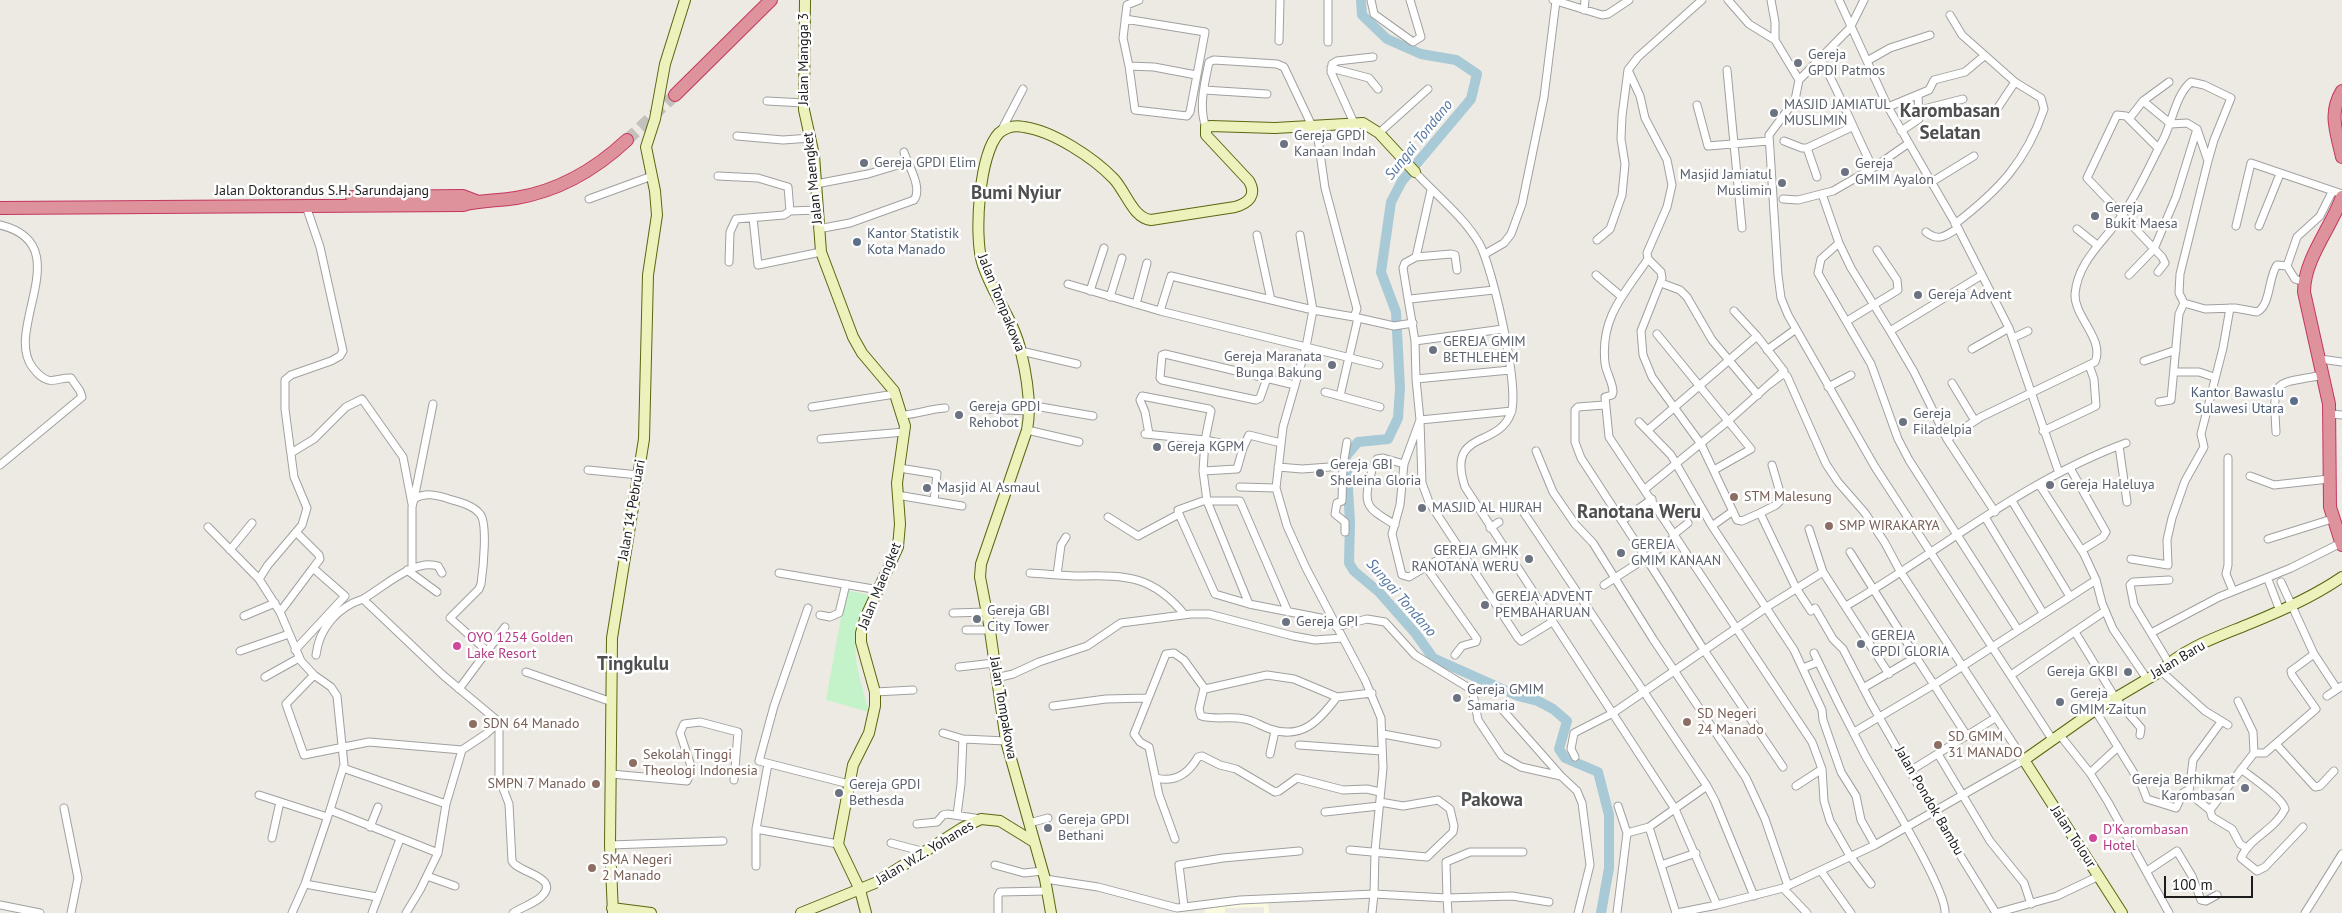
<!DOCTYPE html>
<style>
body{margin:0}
#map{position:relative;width:2342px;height:913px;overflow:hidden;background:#edeae3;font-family:"PT Sans",sans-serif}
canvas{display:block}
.scale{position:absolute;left:2164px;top:876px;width:89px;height:22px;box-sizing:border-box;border:2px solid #1c1c1c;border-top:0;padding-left:6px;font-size:15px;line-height:18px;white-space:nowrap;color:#1c1c1c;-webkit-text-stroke:4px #fff;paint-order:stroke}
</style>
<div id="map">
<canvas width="2342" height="913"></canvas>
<div class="scale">100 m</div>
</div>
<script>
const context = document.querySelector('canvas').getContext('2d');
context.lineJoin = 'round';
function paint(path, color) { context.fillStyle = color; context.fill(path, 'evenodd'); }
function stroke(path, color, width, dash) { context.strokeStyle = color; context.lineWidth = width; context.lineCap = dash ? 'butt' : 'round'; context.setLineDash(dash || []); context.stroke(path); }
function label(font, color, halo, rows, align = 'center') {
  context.font = font + ' "PT Sans",sans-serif'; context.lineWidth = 5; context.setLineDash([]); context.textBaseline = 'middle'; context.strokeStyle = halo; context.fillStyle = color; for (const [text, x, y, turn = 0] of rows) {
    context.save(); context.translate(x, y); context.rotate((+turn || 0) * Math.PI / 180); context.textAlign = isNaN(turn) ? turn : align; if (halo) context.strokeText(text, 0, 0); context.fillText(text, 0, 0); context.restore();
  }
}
paint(new Path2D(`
 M1227,898V904L1268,903L1269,913H1264V907L1225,908V913H1205L1204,901Z`), '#fafbde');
paint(new Path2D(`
 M846,590L870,595C847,647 855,659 869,712L826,700Z`), '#c4f3ca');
stroke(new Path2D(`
 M1361,0L1362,15L1387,39L1421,54L1456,60L1477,74L1471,99L1402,181L1391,202L1381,272L1396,312L1400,388L1398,418L1388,439L1358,442L1346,456L1350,522L1349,563L1354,571L1379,592L1416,634L1433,658L1518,696L1538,701L1553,709L1567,721L1559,749L1565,758L1598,772L1609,815V868L1601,913`), '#a8c9d6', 10);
stroke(new Path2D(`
 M627,140L675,95`), '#c3c1bb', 12, [12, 6]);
const street = new Path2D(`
 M1328,0V42
 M1371,0L1374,14L1413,42L1421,37L1410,0
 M1553,0L1602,15L1608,14L1629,0
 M1728,0L1749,24L1775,40L1799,80
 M1771,0L1775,22V40
 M1839,0L1888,107L1958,228L2009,328L2059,473
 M1864,0L1850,28L1799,80L1795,100L1769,135L1778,275L1781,298L1788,315L1875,467L2052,739
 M1584,10L1585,0
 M1950,15L1962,35L2015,82L2041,98L2044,109C2026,162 1999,190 1955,224
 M1125,19L1205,32L1190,112L1187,116L1135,110L1129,66L1123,38L1127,5L1139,0
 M1279,41L1280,0
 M1820,58C1840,93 1854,131 1873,168
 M1867,61L1890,48L1930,35
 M1129,66L1154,67L1196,75
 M1331,68L1369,78L1378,89
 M1628,70L1640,96L1645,118L1667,160L1672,185L1667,207L1647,253L1648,259L1661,272L1662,278L1641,331L1643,355L1652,377L1701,444L1737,520L1742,521L1760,513L1796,588L1811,611
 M1727,70L1742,228
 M1204,90L1267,94
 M767,101L804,103
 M2143,101L2171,124
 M1697,105L1708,146L1769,141
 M1888,107L1929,90L1934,80L1965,72L1984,56
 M1920,110L1963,99
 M1993,115L2015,82
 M2129,119L2143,101L2169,82
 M1354,123L1331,72L1332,64L1337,61L1373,57
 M2171,124L2187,123L2197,129L2208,161L2180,274L2179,293L2184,303L2205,309L2235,308L2257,312C2271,305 2268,277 2277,265L2287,266L2295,279L2304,282
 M1316,125L1325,188L1357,309L1354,317L1313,310L1306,347L1283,427L1276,488L1287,526L1306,568L1365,680L1381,718L1383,768L1375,851L1374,894L1447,898L1448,913
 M1206,127C1198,108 1205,81 1209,62L1214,60L1277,64L1284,67L1312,126
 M1001,131L1023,89
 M1901,131L1919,119L1918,95
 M1379,133L1428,89
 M737,136L783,140L811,138
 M1784,141L1802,148H1807L1852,127
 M1807,148L1817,177
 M1415,172C1436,195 1463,216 1479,243C1493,268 1520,388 1511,413C1498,449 1446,429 1465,487L1675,809L1717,905L1783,888L1875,845L2024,760L1900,571L1885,543L1865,513L1838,482L1826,464L1787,376L1783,374L1770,384
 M718,176L758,178L788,187L790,211
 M1930,183L1974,156
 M816,184L868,174L908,162
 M1822,194L1839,243L1851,268L1890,331
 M589,199L652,176
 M1783,199L1798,200L1833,191L1873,168L1909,143
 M306,206L320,247L343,351L340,356L331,361L291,375L285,380V409L294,477L307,508L302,525L268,565L259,579L280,612L301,661L314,675L331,687L337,696L344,765L330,810L438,853L446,804L462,750L486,734L499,722
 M753,218L758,265L821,252
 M0,225C80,244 2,330 33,368C37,373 41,378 48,380C55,382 63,377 71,378L80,391L82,397L0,465
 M2236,226L2251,163L2342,194
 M2259,226L2280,174
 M818,229L850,223L914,200C923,188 908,165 904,152
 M2077,229L2097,245
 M1926,232C1938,242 1946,236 1958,228
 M1257,235L1271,300
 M1597,240L1610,229L1622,195L1625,164L1621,139L1622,116L1628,70L1638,57L1702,0
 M1839,243L1821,259L1818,273L1871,364L1898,439L1909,460L2018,630
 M1485,254L1504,243L1511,234L1522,204L1544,97L1556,1
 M1416,257L1431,190
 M1648,259C1624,294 1600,318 1605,363C1606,373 1613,382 1613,392L1612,395L1605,397L1609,437L1812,742L1822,769L1824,801L1830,821L1850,856L1871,884
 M729,262L730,232L736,219L784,215L790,211L817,210
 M2287,266L2297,237L2320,216L2332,192
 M2158,272L2165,263L2162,257L2087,178L2117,115L2126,116L2158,148
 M1596,275L1622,297
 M1982,275L1890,331L1914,372L1947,439L1995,512
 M2129,275L2154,249L2176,197L2197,129
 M1661,283L1680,290L1687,297L1712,340L1758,395
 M1068,284L1160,311L1379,365
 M1090,291L1104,248
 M1110,297L1122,258
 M1410,299L1494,290
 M1136,304L1147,263
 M1160,311L1171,276L1313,310L1300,235
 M1734,311L1757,336
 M1354,317L1394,326L1413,323
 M1847,321L1898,290L1897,280L1877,250
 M1657,334L1751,449L1714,470
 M2013,338L2028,331
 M1415,341L1403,268L1405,263L1416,257L1451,254L1455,255L1457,270
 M1972,349L2009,328
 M1767,350L1796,329
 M1021,351L1077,364
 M2320,359L2342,362
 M2144,361L2176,350
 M2174,372H2199L2214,377
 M1267,378L1260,398L1256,400L1162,380L1160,378L1162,355L1165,354L1295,385
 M1416,379L1415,341L1503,329
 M1952,383L1975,421
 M1828,387L1851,375
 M1325,392L1380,407
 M1340,396L1358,318
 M2159,402L2171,400L2179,314L2184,303
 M1029,405L1093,416
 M1604,405L1578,407L1575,410V442L1581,458L1646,558L1675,537
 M812,407L895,394
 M986,409L1029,411
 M1512,411L1420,420L1422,483L1429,502L1518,638L1521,641L1552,622
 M2330,414L2342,415
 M903,415C919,414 928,409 945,408
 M1639,422L1671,455L1712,526L1794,650L1822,710L1823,720L1841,772L1856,796L1861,820L1875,845
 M1027,430L1079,442
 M2043,431L2096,406L2094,379L2089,365
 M2276,432C2273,377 2272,385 2323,375
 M1145,434L1205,440L1243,448L1249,435L1281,443
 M1149,434L1145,412L1140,400L1142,396L1209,409L1211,411L1205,440L1203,471
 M821,439L905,432
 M1947,439L1981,417L2095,362C2105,339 2074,317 2075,294C2078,260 2105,241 2123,214C2139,191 2150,164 2163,140C2172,123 2176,94 2191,82L2204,85L2231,98L2214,140L2208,161
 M2119,446L2127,502
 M1243,448L1237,469L1203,471L1207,501L1249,604
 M1536,451L1553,492L1575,524L1593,543L1653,639L1746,778L1765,819L1788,886
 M291,453L314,439L346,407L362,399L403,457L412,504
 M2228,458V565L2226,574L2233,591
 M1278,467L1302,469L1343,466
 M899,468L937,474L934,501
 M2070,468L2106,532L2103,537L2082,550
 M588,470L639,475
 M2250,476L2274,485L2329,479
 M2039,484L2084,554L2096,580L2102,603L2113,629L2147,679
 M1240,487L1276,488
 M1645,489L1728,421L1784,371L1757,336L1648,430
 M897,495L962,506
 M414,499L433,404
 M2012,501L2069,595
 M1522,510L1707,786L1715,801L1754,896
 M1760,513L1776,505L1782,499L1772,465
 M1179,514L1215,594L1249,604L1331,620
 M1108,517L1138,536L1179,514L1178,510L1203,501H1240L1288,612
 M1985,517L2043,613
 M1623,520L1652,499
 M1395,525C1374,511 1362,509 1369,482C1371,474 1372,466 1377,459L1383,458L1404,464
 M1712,526L1733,511
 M208,527L259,579
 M1490,528L1499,522
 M1809,529L1823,572L1889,674
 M296,532L319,555L320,559L313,568
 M1345,532V522L1335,514L1337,503L1342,501L1343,466L1347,442
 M1673,535L1688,523
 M2268,539L2332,519
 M1458,548L1409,577L1402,575L1392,534L1400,505L1404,464L1420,420L1416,379L1510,370
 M230,550L252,523
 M1850,552L1916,657L1863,688
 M2131,559L2168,565L2167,540L2172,518L2185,481L2204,447L2201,434L2223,348L2230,308
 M412,566V507L414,499C425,492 437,495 449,499C459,502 473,505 480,514C488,523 483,570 481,584L479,589L450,618L487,651
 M1426,567L1477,639L1476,642L1462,646L1455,655
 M407,570L437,592
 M442,573L438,566C414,558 384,587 363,599L444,676L499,722V778L509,804L512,861C518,873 562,877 541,897C533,904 522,907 513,913
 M779,573L879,590
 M1030,573C1047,574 1064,576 1081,576C1127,575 1153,576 1184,614
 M1057,575L1061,545L1066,537
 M2169,580L2133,582L2130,585L2134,605L2169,663
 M2269,582L2280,611
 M1604,585L1646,558L1704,650L1783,767
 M1846,606C1939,552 2024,480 2126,443
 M808,608L774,706L759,761L849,784
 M1815,608L1833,639L1843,649L1871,703L1934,813L1996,913
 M280,612L313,568L345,596L295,650
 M953,613L987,612
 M820,615L830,617L839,613L846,584
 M244,616L275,603
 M1336,627L1367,619L1385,622L1415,655L1469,688L1473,693L1478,720L1502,756L1521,767L1561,776L1577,791L1582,803L1590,865L1578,913
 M966,630H990
 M2075,632L2116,699L2141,728L2140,735
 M2151,633L2219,597L2291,568L2341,543
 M240,651L289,634
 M1814,653C1830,687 1847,721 1865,755C1880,782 1947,890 1945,913
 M2314,654L2337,689
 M316,655C319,628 338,607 363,599
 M1916,657L1967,736
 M959,667L994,663
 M1803,668L1818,662
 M2161,671L2205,711L2228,725
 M526,672L612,702
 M314,675L286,704L304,755L369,742L462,750
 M2011,675L2105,611
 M265,677L299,658
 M996,678L1013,674L1039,662L1087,646L1121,623L1191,614H1209L1293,636L1315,640L1342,638
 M1204,688L1199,709L1201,716C1215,720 1230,716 1244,719C1253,720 1261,726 1270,729C1302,740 1319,721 1337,697
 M459,689L505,627
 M875,692L913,690
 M2327,696L2342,686
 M1053,706L1106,699L1148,698
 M1501,708L1561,776
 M2095,710L2142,786L2147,799L2176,808L2183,793L2186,791L2210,810L2212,817L2232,829L2240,844L2245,847
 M1854,732L1935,684L2096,580
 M943,733L963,739L961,784L957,815
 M1383,734L1437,744
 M2059,734L2090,773L2108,802L2169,913
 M963,739L1006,741
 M2276,744L2315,787L2320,786L2334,771
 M1299,745L1382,751
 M2254,753H2265L2316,709L2292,675L2291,671L2314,654L2281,582
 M1270,754L1275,731
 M1938,754L1990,841L2024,883L2031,904
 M1575,757L1571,749L1574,733L1613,713L1770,605L1823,572
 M768,764L756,829L838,844
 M343,768L446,804
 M2241,769C2251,777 2283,798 2285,809C2275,830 2249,838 2241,858L2257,871L2265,867L2303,827
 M1910,771L1995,718
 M2090,773L2118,747
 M611,774L687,781L692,769L680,733L684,724L700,722L738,732L734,780
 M1156,778C1175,783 1189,773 1198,757L1202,756L1220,765L1236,769L1275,792L1279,791L1297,778L1343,790L1367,789L1380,792
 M1796,786L1822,769
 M2189,793L2193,760L2221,722
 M259,795L327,817
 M1618,806L1627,833
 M64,808L78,878L71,913
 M2210,810L2254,753L2253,732L2238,701
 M1325,812L1379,806
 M1029,823L1048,818
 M917,824L937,822L943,815L947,814L981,819
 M370,827L378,807
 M1649,827L1676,913
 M272,838L280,802
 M1175,839L1159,795L1149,747L1140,742L1134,734L1166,654L1174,653L1184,660L1205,689L1267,675L1294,679L1337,697L1372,693
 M891,843L925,852
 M610,845L723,841
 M1350,850L1427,857L1453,832L1454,826L1450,809L1438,800L1403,806L1380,802
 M1523,852H1470L1446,862L1447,898L1512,896L1549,902
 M995,865L1024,873L1043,871
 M1661,865L1696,853
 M756,866V829
 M1821,871L1851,913
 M2147,871L2177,851L2192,876L2201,900L2206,901L2217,895
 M427,876L455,886
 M1045,879L1098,887L1177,908L1240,900L1374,894L1372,913
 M305,884L377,897
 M1783,888L1807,913
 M0,905L40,913
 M1184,906L1179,865L1223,858L1299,851
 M292,913L305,884L330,810
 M372,913L400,839
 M406,913L420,890L438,853
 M998,913V896L1000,892L1047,891
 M1617,913L1627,833L1649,827L1707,786
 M1677,913L1717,905
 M1996,913L2057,896L2099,876
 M2305,913L2342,854`);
const secondary = new Path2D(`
 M805,0L804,110L814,155L821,252L853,337L862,353L894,391L905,426L897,483L900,524L898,547L866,616L861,633V642L875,692V706L869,733L853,765L838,844L860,890L866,913
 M612,908L651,913
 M613,913L610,845L612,638L644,439L648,275L657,215L655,191L646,147L655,119L665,64L685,0
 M801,913L875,883L962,828L981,819L1000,821L1034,842
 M1051,913L1045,879L1006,741L989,624L980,577L981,564L1027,430C1032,405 1027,377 1021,352C1014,319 991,293 982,262C974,235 979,154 999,133C1006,127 1015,125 1024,127C1053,131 1094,158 1114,179C1126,192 1133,218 1151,220L1235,207C1249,203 1257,195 1249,181L1206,135V127L1210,126L1275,128L1363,123L1379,133L1415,172
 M2122,913L2024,760L2095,710L2161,671C2183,648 2220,636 2249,624C2281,611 2313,597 2342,577`);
const highway = new Path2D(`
 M2342,91C2328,114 2337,133 2342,157
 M675,95L771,0
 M352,197L463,196L476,201
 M2342,197C2331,228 2304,259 2304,292L2329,404L2330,507L2342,545
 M0,208L463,205C480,200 498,201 516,198C558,191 596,169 627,140`);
stroke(street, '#a0a0a0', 9);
stroke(secondary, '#596710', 12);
stroke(highway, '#c5365f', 14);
stroke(street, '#fff', 7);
stroke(secondary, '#edf2bc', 10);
stroke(highway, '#dd929c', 12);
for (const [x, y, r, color] of [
 [1798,63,5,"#6b7280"],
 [1774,113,5,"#6b7280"],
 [1284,144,5,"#6b7280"],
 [864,163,5,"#6b7280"],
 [1845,172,5,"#6b7280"],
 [1782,183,5,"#6b7280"],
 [2095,216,5,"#6b7280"],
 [857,242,5,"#5c6f8a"],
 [1918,295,5,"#6b7280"],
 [1433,350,5,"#6b7280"],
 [1332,365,5,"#6b7280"],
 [2294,401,5,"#5c6f8a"],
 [959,415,5,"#6b7280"],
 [1903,422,5,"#6b7280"],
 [1157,447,5,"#6b7280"],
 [1320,473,5,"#6b7280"],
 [2050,485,5,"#6b7280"],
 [927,488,5,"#6b7280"],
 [1734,497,5,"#8d6e63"],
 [1422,508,5,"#6b7280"],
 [1829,526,5,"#8d6e63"],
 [1621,553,5,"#6b7280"],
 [1529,559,5,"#6b7280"],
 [1485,605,5,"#6b7280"],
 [977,619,5,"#6b7280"],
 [1286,622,5,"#6b7280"],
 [1861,644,5,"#6b7280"],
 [457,646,5,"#d1479c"],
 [2128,672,5,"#6b7280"],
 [1457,698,5,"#6b7280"],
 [2060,702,5,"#6b7280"],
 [1687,722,5,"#8d6e63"],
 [473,724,5,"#8d6e63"],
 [1938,745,5,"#8d6e63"],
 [633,763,5,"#8d6e63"],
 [596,784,5,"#8d6e63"],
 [2245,788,5,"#6b7280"],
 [839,793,5,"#6b7280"],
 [1048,828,5,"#6b7280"],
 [2093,838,5,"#d1479c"],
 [592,868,5,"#8d6e63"]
]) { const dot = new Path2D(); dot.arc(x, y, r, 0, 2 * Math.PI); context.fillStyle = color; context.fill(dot); stroke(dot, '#fff', 2); }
label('14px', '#5b616d', '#fff', [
 ["Gereja",1808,55],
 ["GPDI Patmos",1808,71],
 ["MASJID JAMIATUL",1784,105],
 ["MUSLIMIN",1784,121],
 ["Gereja GPDI",1294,136],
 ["Kanaan Indah",1294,152],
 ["Gereja GPDI Elim",874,163],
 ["Gereja",1855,164],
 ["GMIM Ayalon",1855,180],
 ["Masjid Jamiatul",1772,175,"right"],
 ["Muslimin",1772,191,"right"],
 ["Gereja",2105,208],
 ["Bukit Maesa",2105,224],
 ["Gereja Advent",1928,295],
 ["GEREJA GMIM",1443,342],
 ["BETHLEHEM",1443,358],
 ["Gereja Maranata",1322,357,"right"],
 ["Bunga Bakung",1322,373,"right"],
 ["Gereja GPDI",969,407],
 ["Rehobot",969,423],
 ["Gereja",1913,414],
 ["Filadelpia",1913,430],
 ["Gereja KGPM",1167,447],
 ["Gereja GBI",1330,465],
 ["Sheleina Gloria",1330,481],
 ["Gereja Haleluya",2060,485],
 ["Masjid Al Asmaul",937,488],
 ["MASJID AL HIJRAH",1432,508],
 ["GEREJA",1631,545],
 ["GMIM KANAAN",1631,561],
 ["GEREJA GMHK",1519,551,"right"],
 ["RANOTANA WERU",1519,567,"right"],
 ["GEREJA ADVENT",1495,597],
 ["PEMBAHARUAN",1495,613],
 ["Gereja GBI",987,611],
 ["City Tower",987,627],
 ["Gereja GPI",1296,622],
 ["GEREJA",1871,636],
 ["GPDI GLORIA",1871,652],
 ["Gereja GKBI",2118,672,"right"],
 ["Gereja GMIM",1467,690],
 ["Samaria",1467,706],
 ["Gereja",2070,694],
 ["GMIM Zaitun",2070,710],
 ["Gereja Berhikmat",2235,780,"right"],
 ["Karombasan",2235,796,"right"],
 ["Gereja GPDI",849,785],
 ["Bethesda",849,801],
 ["Gereja GPDI",1058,820],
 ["Bethani",1058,836]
], 'left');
label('14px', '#1c1c1c', '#fff', [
 ["Jalan Mangga 3",804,59,-90],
 ["Jalan Maengket",813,178,-96],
 ["Jalan Doktorandus S.H. Sarundajang",322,191],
 ["Jalan Tompakowa",1001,303,68],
 ["Jalan 14 Pebruari",632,510,-80],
 ["Jalan Maengket",880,586,-68],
 ["Jalan Baru",2178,660,-31],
 ["Jalan Tompakowa",1003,708,80],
 ["Jalan Pondok Bambu",1929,801,60],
 ["Jalan Tolour",2073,837,57],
 ["Jalan W.Z. Yohanes",925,853,-31]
]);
label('14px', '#4e5e75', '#fff', [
 ["Kantor Statistik",867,234],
 ["Kota Manado",867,250],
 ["Kantor Bawaslu",2284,393,"right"],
 ["Sulawesi Utara",2284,409,"right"]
], 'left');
label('14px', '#785e54', '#fff', [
 ["STM Malesung",1744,497],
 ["SMP WIRAKARYA",1839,526],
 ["SD Negeri",1697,714],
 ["24 Manado",1697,730],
 ["SDN 64 Manado",483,724],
 ["SD GMIM",1948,737],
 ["31 MANADO",1948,753],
 ["Sekolah Tinggi",643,755],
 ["Theologi Indonesia",643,771],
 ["SMPN 7 Manado",586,784,"right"],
 ["SMA Negeri",602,860],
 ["2 Manado",602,876]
], 'left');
label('14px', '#b23c85', '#fff', [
 ["OYO 1254 Golden",467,638],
 ["Lake Resort",467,654],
 ["D'Karombasan",2103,830],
 ["Hotel",2103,846]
], 'left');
label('italic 15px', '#5376a2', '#fff', [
 ["Sungai Tondano",1419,140,-51],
 ["Sungai Tondano",1401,598,49]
]);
label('bold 19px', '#4f4f4f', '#fff', [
 ["Karombasan",1950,112],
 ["Selatan",1950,134],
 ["Bumi Nyiur",1016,194],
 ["Ranotana Weru",1639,513],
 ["Tingkulu",633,665],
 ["Pakowa",1492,801]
]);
</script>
